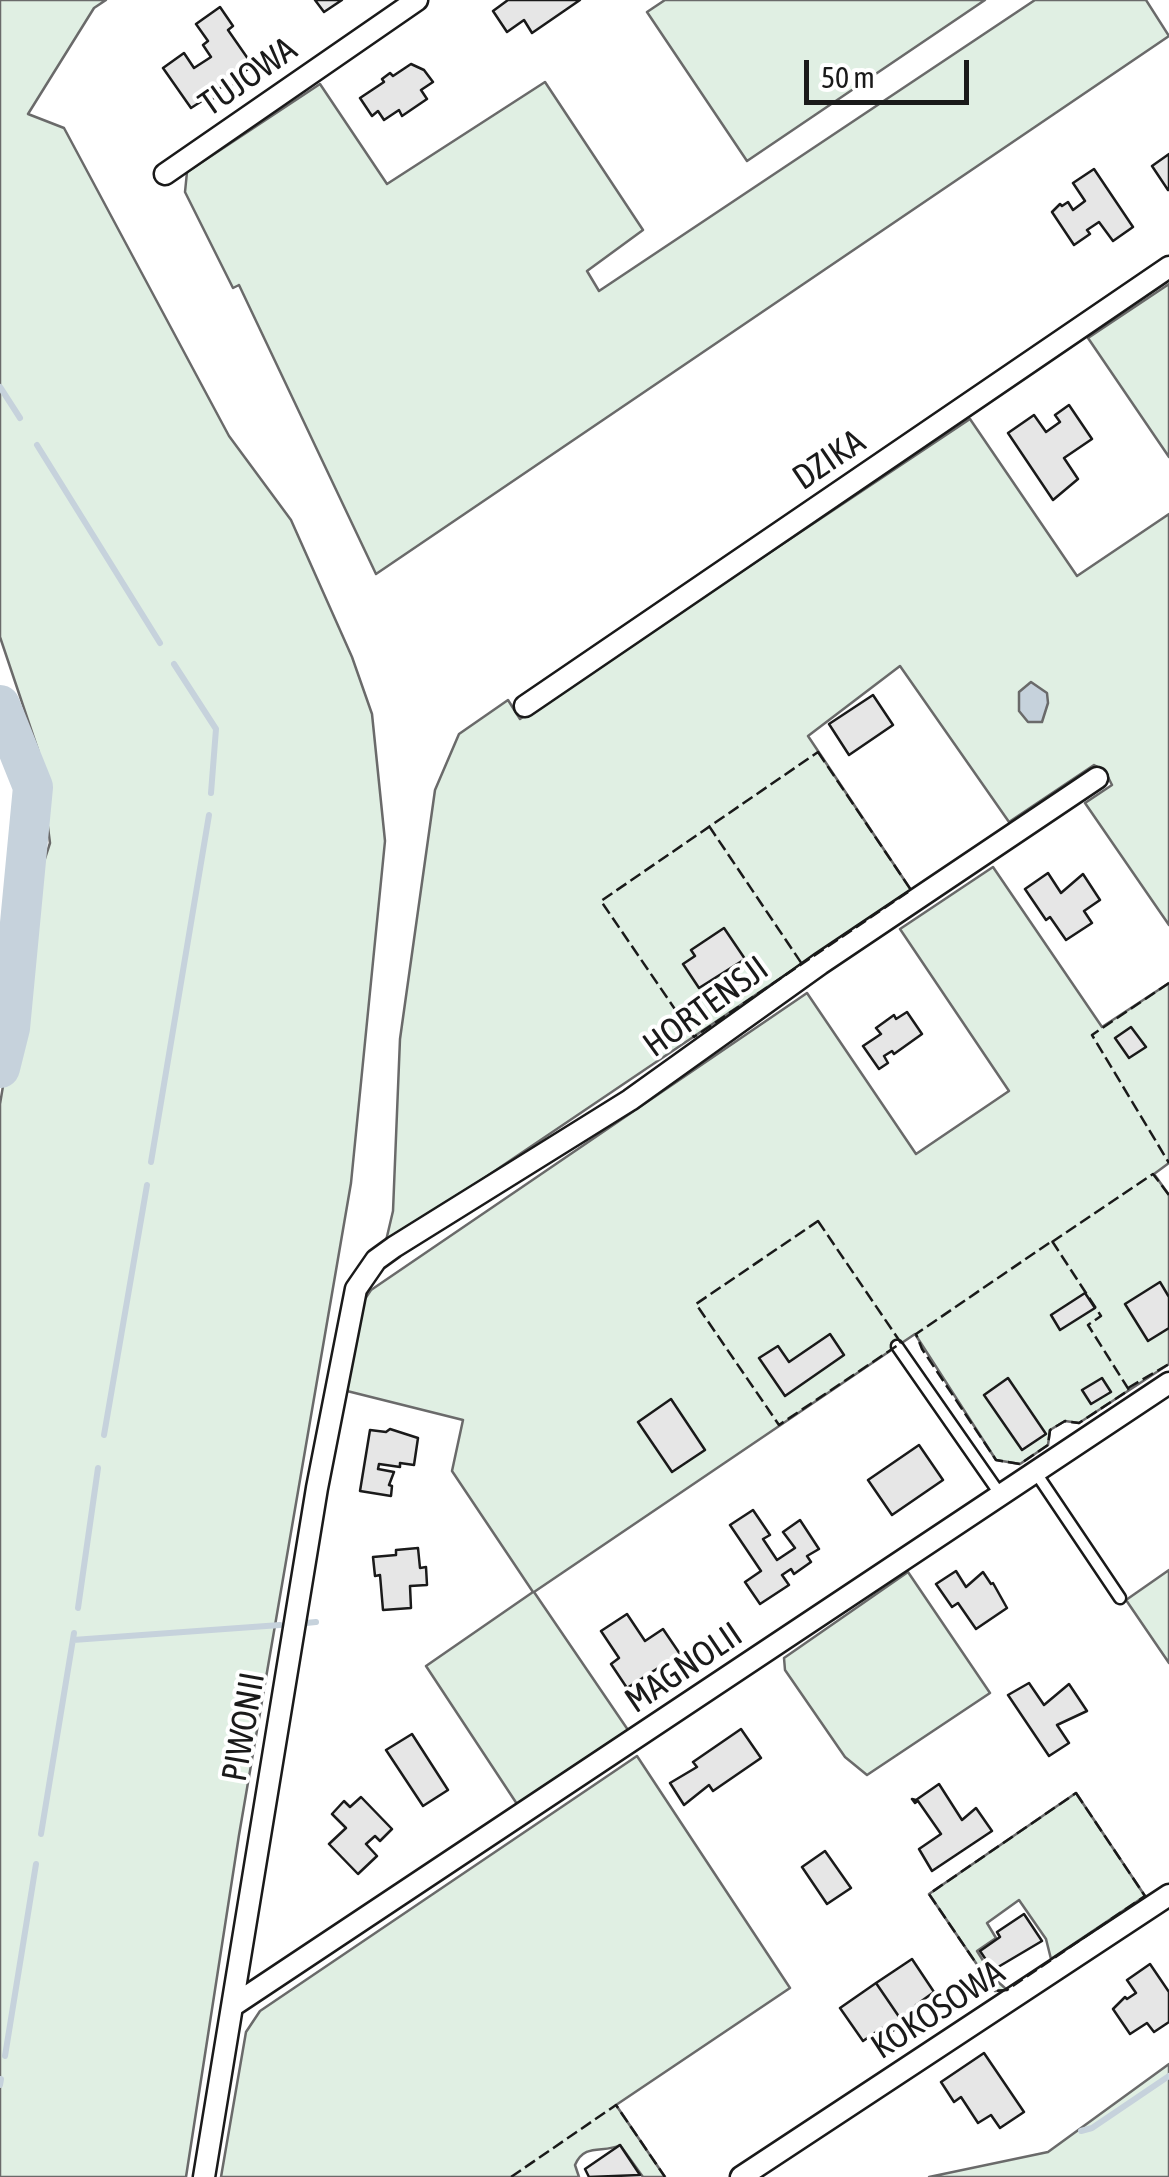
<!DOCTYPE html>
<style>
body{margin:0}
#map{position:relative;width:1169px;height:2177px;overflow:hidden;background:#fff;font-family:"Asap Condensed",sans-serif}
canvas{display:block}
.scale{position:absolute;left:804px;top:60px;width:165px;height:45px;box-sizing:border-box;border:5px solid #1a1a1a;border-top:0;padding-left:12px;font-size:30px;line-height:35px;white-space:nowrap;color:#1a1a1a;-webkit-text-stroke:8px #fff;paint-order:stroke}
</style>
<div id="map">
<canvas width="1169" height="2177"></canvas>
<div class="scale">50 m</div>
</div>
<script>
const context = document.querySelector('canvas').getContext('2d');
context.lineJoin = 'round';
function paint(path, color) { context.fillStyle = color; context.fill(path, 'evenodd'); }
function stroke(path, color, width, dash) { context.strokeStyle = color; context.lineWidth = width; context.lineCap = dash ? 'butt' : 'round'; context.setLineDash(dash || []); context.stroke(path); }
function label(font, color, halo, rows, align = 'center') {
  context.font = font + ' "Asap Condensed",sans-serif'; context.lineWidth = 8; context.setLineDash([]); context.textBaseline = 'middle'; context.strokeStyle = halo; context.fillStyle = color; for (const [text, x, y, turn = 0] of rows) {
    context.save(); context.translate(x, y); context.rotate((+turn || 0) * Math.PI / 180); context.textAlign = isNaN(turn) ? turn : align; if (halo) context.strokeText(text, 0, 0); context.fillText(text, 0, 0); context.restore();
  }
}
const green = new Path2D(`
 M0,0H106L94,8L28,114L64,128L229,436L291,520L352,657L372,714L385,841L351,1183L239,1835L186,2177H0V1104L37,883L50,843L38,750L0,637Z
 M665,0H985L747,161L647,12Z
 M1035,0H1146L1169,36L376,574L239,285L233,288L185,192L187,172L320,84L387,184L545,82L643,230L587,271L599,291Z
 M1169,284V457L1088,338Z
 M970,419L1077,576L1169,514V925L1085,803L1112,785L1105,771L1094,765L1009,822L900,666L808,736L911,890L385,1245L393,1211L400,1039L435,790L459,734L508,700L520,719Z
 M993,867L1102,1027L1169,983V1163L1154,1174L1169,1195V1364L1079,1423L1065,1421L1050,1430L1048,1445L1020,1464L996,1460L915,1334L534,1592L628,1730L517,1804L426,1666L533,1592L452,1471L463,1420L343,1390L354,1315L371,1290L807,993L916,1154L1009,1091L900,929Z
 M1169,1570V1663L1126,1600Z
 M908,1572L990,1693L867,1775L845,1757L785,1670L784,1658Z
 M637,1756L790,1988L616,2105L665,2177H643L620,2145C604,2154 585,2142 575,2165L579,2177H221L246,2032L260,2011Z
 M1076,1793L1145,1896L1051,1959L1046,1939L1019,1900L987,1923L996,1938L977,1951L994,1978L1007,1990L995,1991L929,1894Z
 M1169,2064V2177H929L1048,2152Z`);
paint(green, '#e0efe3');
stroke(green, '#6a6a6a', 2.5);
const water = new Path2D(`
 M1031,682L1047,693L1048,703L1042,722H1028L1019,711V692Z`);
paint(water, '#c6d2dc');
stroke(water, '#6a6a6a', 2.5);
stroke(new Path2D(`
 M0,387L20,418
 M37,445L160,643
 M174,664L216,729L211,793
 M151,1162L209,815
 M104,1435L147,1185
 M78,1608L98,1468
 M306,1623L316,1622
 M73,1640L280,1625
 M41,1834L74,1633
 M5,2056L36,1864
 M0,2085L1,2079
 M1081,2131L1092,2128L1169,2076`), '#c6d2dc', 6);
stroke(new Path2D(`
 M0,705L33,787L10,1028L0,1068`), '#c6d2dc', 40);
const building = new Path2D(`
 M315,0H342L324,12Z
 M508,0H580L532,33L524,20L507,32L493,11Z
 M220,7L233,26L228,30L253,66L234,78L237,82L228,88L225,85L214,92L217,96L208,103L205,99L191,108L163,68L184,53L194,68L211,57L203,45L208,41L196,24Z
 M411,64L424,70L433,82L421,90L427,99L402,116L399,110L384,120L378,111L372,116L360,98L384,82L382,79L390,73L393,76Z
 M1169,154V190H1168L1152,166Z
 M1094,169L1133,227L1113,241L1099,222L1087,230L1090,234L1074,245L1052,212L1060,204L1062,206L1068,202L1073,210L1085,201L1073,183Z
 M1069,405L1092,439L1064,458L1078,479L1053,500L1008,433L1034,415L1046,432L1060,422L1055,415Z
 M873,695L893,725L849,755L829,724Z
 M1048,873L1061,893L1083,874L1100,900L1084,911L1092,923L1066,940L1050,917L1046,920L1025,889Z
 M724,928L745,959L699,988L683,964L695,956L691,950Z
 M907,1012L922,1034L894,1054L892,1051L884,1056L888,1063L879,1069L863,1046L881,1034L876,1028L894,1015L896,1019Z
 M1131,1027L1146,1047L1129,1058L1115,1038Z
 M1160,1282L1169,1297V1328L1148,1341L1125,1304Z
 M1085,1293L1095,1308L1060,1330L1051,1315Z
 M830,1334L844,1355L785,1396L759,1358L778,1346L789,1362Z
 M1008,1378L1046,1434L1022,1450L984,1395Z
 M1102,1378L1111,1392L1091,1404L1082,1390Z
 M671,1399L705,1450L672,1472L638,1422Z
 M390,1429L418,1438L414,1465L400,1463V1467L379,1464L378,1469L394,1472L389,1485L392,1486L391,1496L360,1491L370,1430L386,1432Z
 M919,1445L943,1480L892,1515L868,1480Z
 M753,1510L770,1535L763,1539L777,1560L795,1548L783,1532L800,1520L819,1549L807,1556L811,1562L794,1574L791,1569L782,1575L789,1585L760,1604L745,1582L761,1571L730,1525Z
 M418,1548L420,1568L426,1567L427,1585L410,1586L411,1608L383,1610L380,1575L375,1576L373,1557L396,1555V1550Z
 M956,1571L966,1587L983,1572L991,1584L993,1583L1007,1608L976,1629L958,1603L952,1607L936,1584Z
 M627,1614L645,1641L663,1629L680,1654L627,1688L611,1664L619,1658L601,1631Z
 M1029,1683L1044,1705L1069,1684L1087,1711L1057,1725L1069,1743L1049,1756L1008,1695Z
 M741,1729L761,1758L713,1791L709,1785L684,1805L670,1783L697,1767L693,1762Z
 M412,1734L448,1790L423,1806L386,1750Z
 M939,1784L962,1820L976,1808L992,1831L932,1871L919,1849L941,1834L918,1801L915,1803L912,1799L916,1800Z
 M361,1797L392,1829L380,1841L375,1836L366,1844L377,1856L358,1874L329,1844L346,1828L332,1814L344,1801L350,1807Z
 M825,1851L851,1888L827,1904L802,1867Z
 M1024,1914L1042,1941L993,1970L980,1951L1000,1937L997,1932Z
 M912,1959L934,1992L916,2005L920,2012L904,2024L876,1983Z
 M1150,1964L1169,1992V2022L1154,2032L1147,2023L1130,2034L1113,2009L1125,1997L1127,1999L1136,1993L1127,1980Z
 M876,1983L904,2024L886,2035L882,2028L863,2041L840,2008Z
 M984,2053L1024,2112L1000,2128L991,2115L978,2123L961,2097L954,2102L941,2082Z
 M620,2145L640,2175L589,2177L585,2169Z`);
paint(building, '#e6e6e6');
stroke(building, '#1a1a1a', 2.5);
const lane = new Path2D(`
 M897,1346L1000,1494
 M1036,1473L1120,1598`);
const street = new Path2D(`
 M165,174L417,0
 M525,706L1169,267
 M234,2005L1169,1383
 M204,2177L317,1488L356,1289L376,1260L394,1247L630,1100L820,964L1097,778
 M741,2177L1169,1895`);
stroke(lane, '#1a1a1a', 15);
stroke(street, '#1a1a1a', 25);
stroke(lane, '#fff', 10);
stroke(street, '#fff', 20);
stroke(new Path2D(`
 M818,752L911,890L694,1037L601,901Z
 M709,826L802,964
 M1169,983L1092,1035L1169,1163
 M818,1221L901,1343L779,1425L696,1304Z
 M1052,1241L1101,1316L1088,1325L1129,1390L1079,1423L1065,1421L1050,1430L1048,1445L1020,1464L996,1460L922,1349L916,1334Z
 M1052,1242L1153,1174L1169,1195
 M1128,1388L1169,1364
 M1076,1793L1145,1896L1007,1990L995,1991L929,1894Z
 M511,2177L616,2105L665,2177`), '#1a1a1a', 2.5, [12, 5]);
label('35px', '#1a1a1a', '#fff', [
 ["TUJOWA",248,77,-35],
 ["DZIKA",829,460,-34],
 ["HORTENSJI",706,1007,-36],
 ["MAGNOLII",684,1668,-34],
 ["PIWONII",244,1727,-80],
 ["KOKOSOWA",938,2010,-33]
]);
</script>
